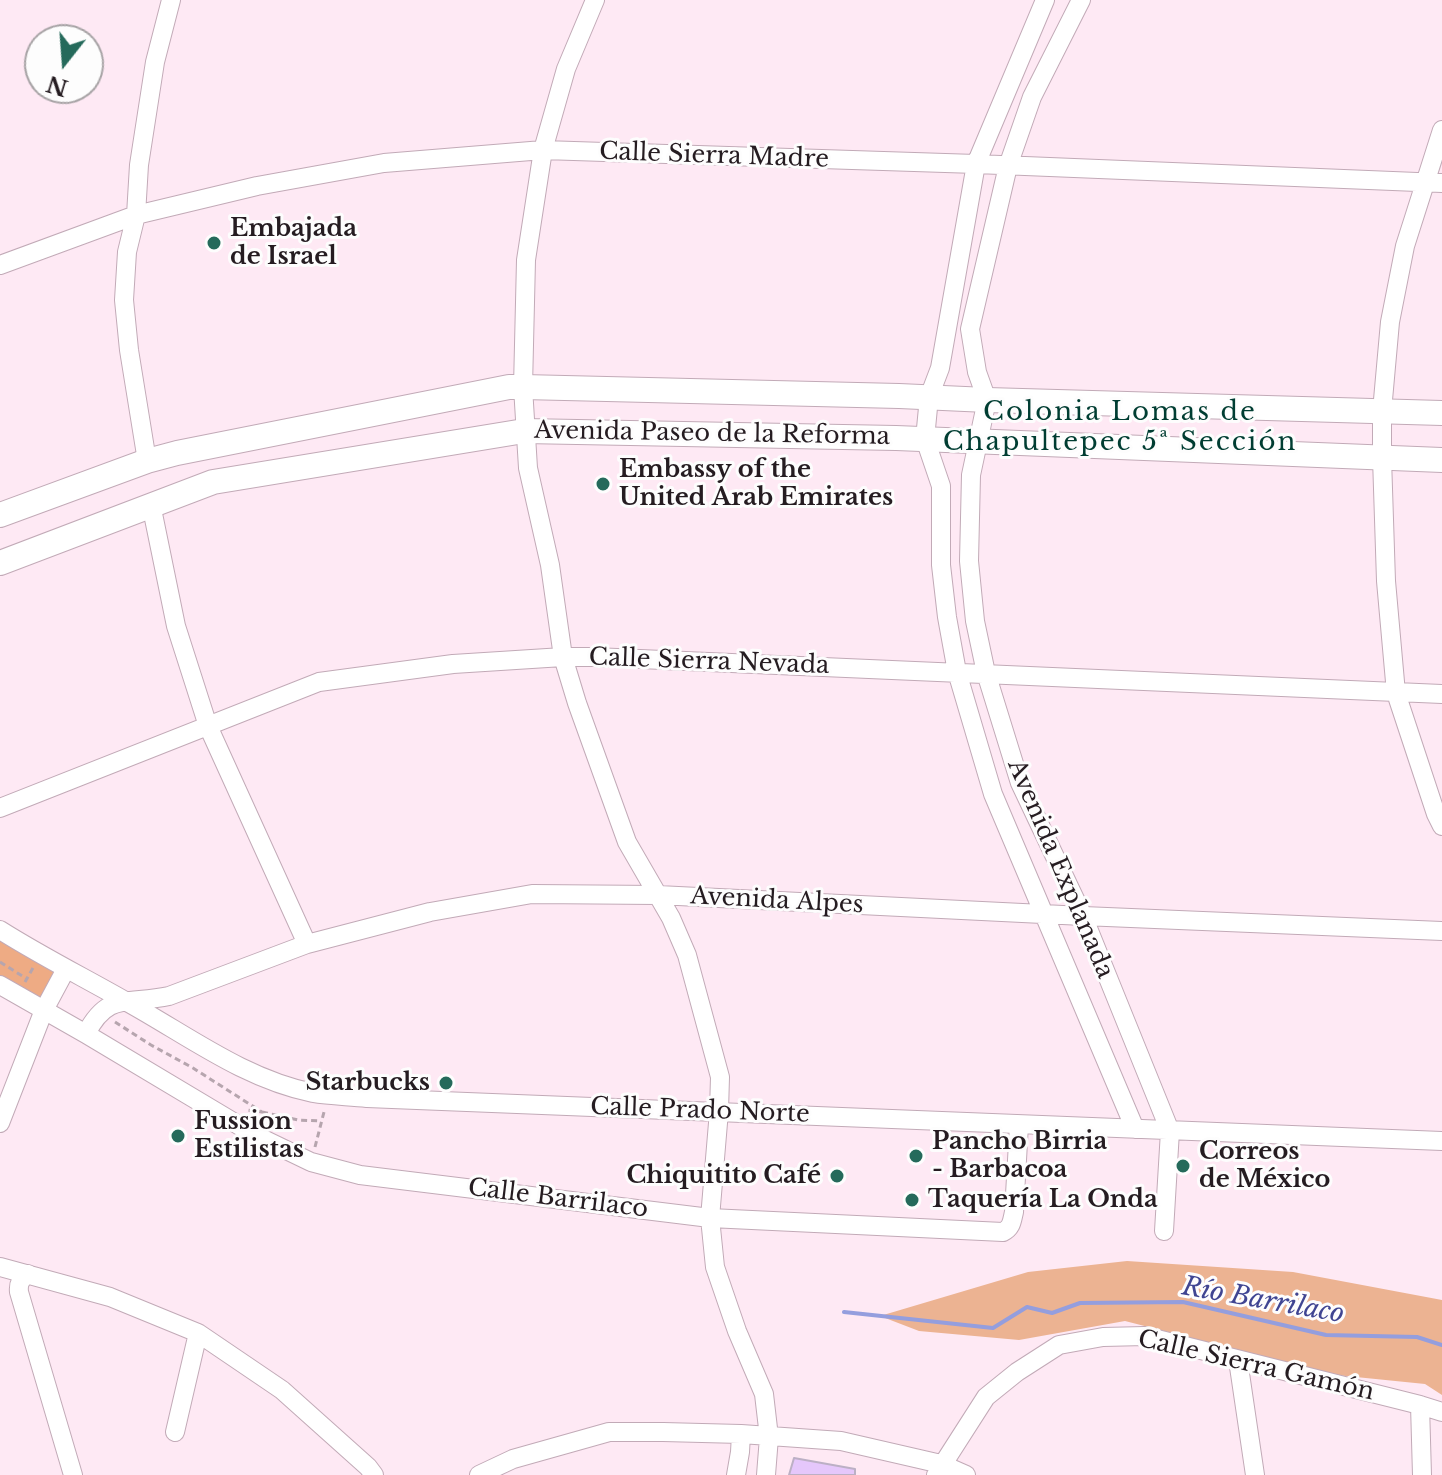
<!DOCTYPE html>
<meta charset="utf-8">
<style>
body{margin:0}
#map{position:relative;width:1442px;height:1475px;overflow:hidden;background:#fee9f4;font-family:"Libre Baskerville",serif}
canvas{display:block}
.north{position:absolute;left:24px;top:24px;width:80px;height:80px;box-sizing:border-box;background:#fdfdfd;border:2px solid #a7a3a5;border-radius:50%;rotate:197deg;font-size:22px;font-weight:700;line-height:32px;text-align:center;color:#251c21}
.north::after{content:'';display:block;margin:auto;width:28px;height:36px;background:#256a5b;clip-path:polygon(50% 0,100% 100%,50% 72%,0 100%)}
</style>
<div id="map">
<canvas width="1442" height="1475"></canvas>
<div class="north">N</div>
</div>
<script>
const context = document.querySelector('canvas').getContext('2d');
context.lineJoin = 'round';
function paint(path, color) { context.fillStyle = color; context.fill(path, 'evenodd'); }
function stroke(path, color, width, dash) { context.strokeStyle = color; context.lineWidth = width; context.lineCap = dash ? 'butt' : 'round'; context.setLineDash(dash || []); context.stroke(path); }
function label(font, color, halo, rows, align = 'center') {
  context.font = font + ' "Libre Baskerville",serif'; context.lineWidth = 6; context.setLineDash([]); context.textBaseline = 'middle'; context.strokeStyle = halo; context.fillStyle = color; for (const [text, x, y, turn = 0] of rows) {
    context.save(); context.translate(x, y); context.rotate((+turn || 0) * Math.PI / 180); context.textAlign = isNaN(turn) ? turn : align; if (halo) context.strokeText(text, 0, 0); context.fillText(text, 0, 0); context.restore();
  }
}
paint(new Path2D(`
 M1127,1261L1293,1272L1442,1300V1395L1425,1384L1336,1375L1125,1321L1019,1340L919,1331L880,1316L1028,1272Z`), '#ecb392');
paint(new Path2D(`
 M0,929L66,969L44,1010L0,985Z`), '#eeab84');
stroke(new Path2D(`
 M844,1312L993,1328L1027,1307L1052,1313L1080,1303L1183,1302L1326,1335L1417,1337L1442,1345`), '#949ede', 4);
const building = new Path2D(`
 M794,1458L855,1469V1475H789Z`);
paint(building, '#e5c7fb');
stroke(building, '#bcb0c5', 2);
const minor = new Path2D(`
 M595,0L566,69L543,150L526,260L523,387L528,468L550,565L563,657L577,703L627,842L671,918L687,955L720,1077L719,1111L710,1218L715,1267L737,1331L764,1394L769,1437L766,1475
 M1045,0L976,164L940,368L929,397L925,439L941,486V565L947,617L957,672L993,794L1135,1129
 M1081,0L1032,97L1008,166L970,329L977,372L987,400L971,475L969,561L975,621L986,673L1020,783L1083,916L1170,1131L1164,1231
 M1442,130L1405,246L1390,322L1382,411V458L1386,581L1396,693L1436,814L1442,826
 M0,265L136,215L257,186L384,163L543,150L976,164L1442,183
 M147,461L129,350L124,300L127,252L136,215L139,165L155,62L171,0
 M151,504L176,626L208,726L307,944
 M0,808L319,682L453,664L563,657H594L1442,694
 M0,930C41,956 85,978 127,1002C187,1035 244,1079 313,1093C330,1096 349,1096 367,1098L1442,1141
 M0,985L86,1034L255,1135L311,1162L360,1175L710,1218L1003,1232C1012,1228 1012,1220 1014,1212L1019,1125
 M86,1034C108,991 128,1005 169,996L307,944L430,912L532,894L658,895L1083,916L1442,931
 M0,1123L44,1010L66,969
 M0,1267L110,1297L198,1333L282,1390L368,1467L374,1475
 M28,1274C21,1279 18,1283 19,1292L73,1475
 M1238,1360L1255,1475
 M1420,1405L1422,1475
 M175,1432L198,1333
 M479,1475L513,1459L609,1432H663L741,1434L841,1441L941,1464L966,1475
 M736,1475L740,1452L741,1434
 M936,1475L986,1397L1017,1372L1059,1345L1103,1337L1145,1336L1420,1405L1442,1412`);
const major = new Path2D(`
 M0,515L147,461L177,453L509,387H523L899,396L987,400L1442,413
 M0,563L213,482L524,431L896,438L1442,460`);
stroke(minor, '#c2aab7', 20);
stroke(major, '#c2aab7', 26);
stroke(new Path2D(`
 M0,962L27,979
 M25,982L33,968
 M115,1022L151,1045L193,1068L262,1112L246,1110
 M262,1112L298,1120L321,1121
 M315,1147L324,1112`), '#b6a5ae', 3, [6, 4]);
stroke(minor, '#fff', 18);
stroke(major, '#fff', 24);
for (const [x, y, r, color] of [
 [214,243,8,"#256a5b"],
 [603,484,8,"#256a5b"],
 [446,1083,8,"#256a5b"],
 [178,1136,8,"#256a5b"],
 [916,1156,8,"#256a5b"],
 [1183,1166,8,"#256a5b"],
 [837,1176,8,"#256a5b"],
 [912,1200,8,"#256a5b"]
]) { const dot = new Path2D(); dot.arc(x, y, r, 0, 2 * Math.PI); context.fillStyle = color; context.fill(dot); stroke(dot, '#fdfdfd', 3); }
label('24px', '#251c21', '#fdfdfd', [
 ["Calle Sierra Madre",714,156,2],
 ["Avenida Paseo de la Reforma",712,434,1],
 ["Calle Sierra Nevada",709,662,2],
 ["Avenida Explanada",1060,869,67],
 ["Avenida Alpes",777,901,3],
 ["Calle Prado Norte",700,1111,2],
 ["Calle Barrilaco",558,1199,7],
 ["Calle Sierra Gamón",1256,1366,13]
]);
label('bold 24px', '#251c21', '#fdfdfd', [
 ["Embajada",230,229],
 ["de Israel",230,257],
 ["Embassy of the",619,470],
 ["United Arab Emirates",619,498],
 ["Starbucks",430,1083,"right"],
 ["Fussion",194,1122],
 ["Estilistas",194,1150],
 ["Pancho Birria",932,1142],
 ["- Barbacoa",932,1170],
 ["Correos",1199,1152],
 ["de México",1199,1180],
 ["Chiquitito Café",821,1176,"right"],
 ["Taquería La Onda",928,1200]
], 'left');
context.letterSpacing = '2px';
label('26px', '#003d32', '#fdfdfd', [
 ["Colonia Lomas de",1120,413],
 ["Chapultepec 5ª Sección",1120,443]
]);
context.letterSpacing = '0px';
label('italic 26px', '#404592', '#fdfdfd', [
 ["Río Barrilaco",1263,1301,10]
]);
</script>
